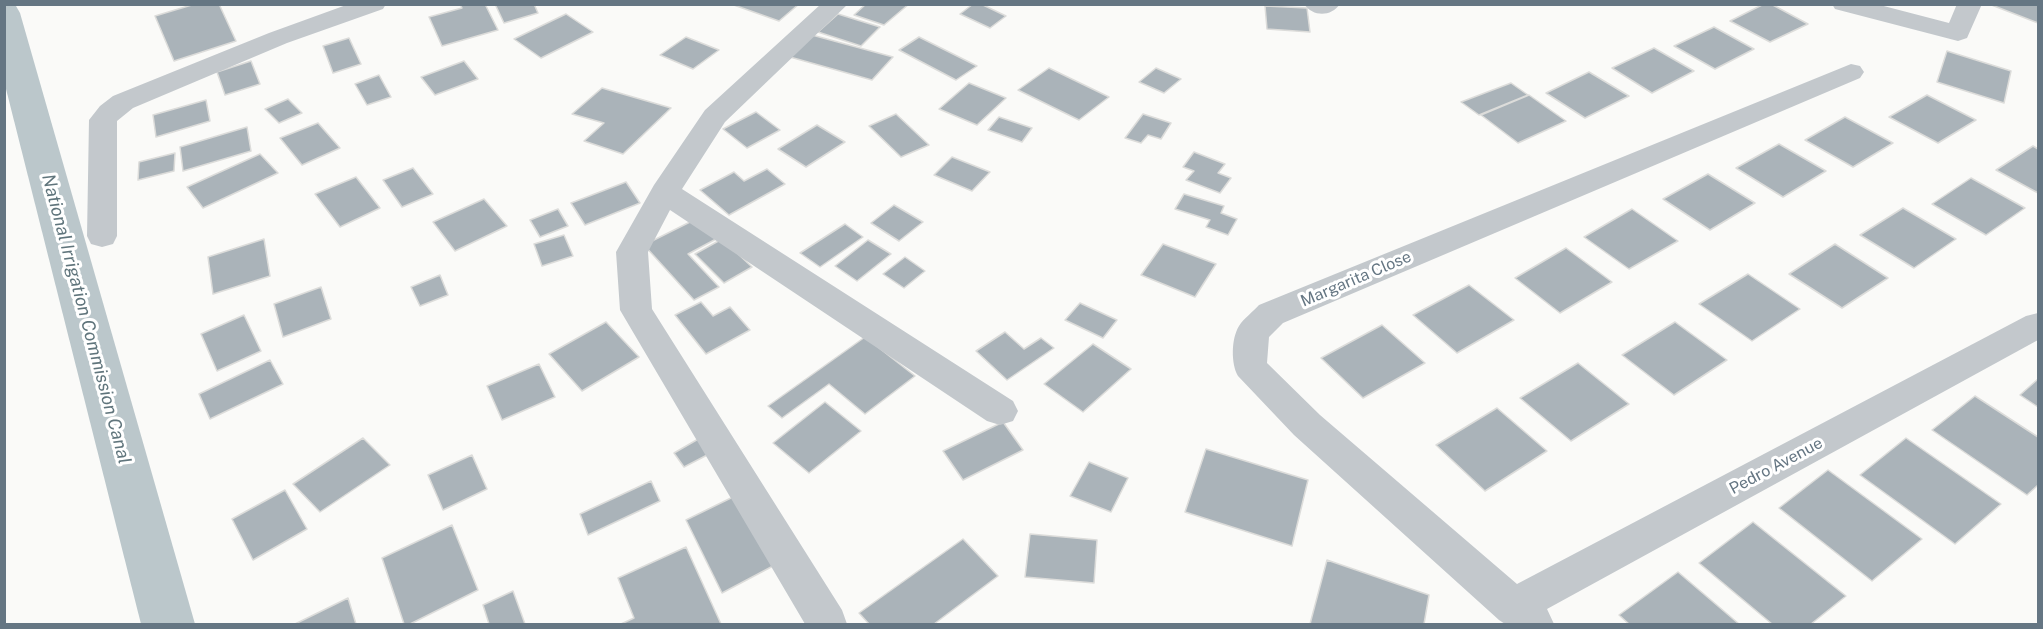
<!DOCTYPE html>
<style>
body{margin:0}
#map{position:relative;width:2043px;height:629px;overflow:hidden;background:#fafaf8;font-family:"Public Sans",sans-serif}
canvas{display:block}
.frame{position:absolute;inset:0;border:6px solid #657683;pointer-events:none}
</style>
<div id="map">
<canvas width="2043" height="629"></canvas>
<div class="frame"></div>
</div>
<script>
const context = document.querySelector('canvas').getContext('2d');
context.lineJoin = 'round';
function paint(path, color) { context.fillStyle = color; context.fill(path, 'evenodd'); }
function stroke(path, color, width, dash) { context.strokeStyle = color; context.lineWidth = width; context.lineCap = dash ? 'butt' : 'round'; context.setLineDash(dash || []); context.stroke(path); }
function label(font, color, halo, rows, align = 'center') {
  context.font = font + ' "Public Sans",sans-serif'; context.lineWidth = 6; context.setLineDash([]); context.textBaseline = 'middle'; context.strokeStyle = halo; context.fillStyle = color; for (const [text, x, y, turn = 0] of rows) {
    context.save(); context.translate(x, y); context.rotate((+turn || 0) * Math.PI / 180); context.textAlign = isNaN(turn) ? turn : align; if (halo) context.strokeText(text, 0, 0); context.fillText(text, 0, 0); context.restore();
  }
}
paint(new Path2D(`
 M4,4L16,6L20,13L195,624H141L4,81Z`), '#bbc7cb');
const building = new Path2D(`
 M195,4H219L236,41L174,61L155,16Z
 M460,4H485L498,30L442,46L429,17L462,8Z
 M495,4H534L538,13L504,23Z
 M731,4H799L779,21Z
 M866,4H909L884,25L854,15Z
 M973,4H981L1006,16L990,28L960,14Z
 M1764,4H1771L1808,24L1770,42L1730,21Z
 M1989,4H2038V23Z
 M1265,6L1307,8L1310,32L1267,29Z
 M566,14L593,32L541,58L514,39Z
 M838,14L880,27L861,46L818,32Z
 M1714,27L1754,49L1715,69L1674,46Z
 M812,35L893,57L872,80L790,57Z
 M686,37L719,50L693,69L660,55Z
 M919,37L977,66L956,80L899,50Z
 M349,38L361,64L333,73L323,46Z
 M1654,48L1694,71L1652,93L1612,68Z
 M1947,51L2011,71L2004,103L1937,82Z
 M251,61L260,84L225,95L217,72Z
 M464,61L478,79L435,95L421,77Z
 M1049,68L1109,97L1079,120L1018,90Z
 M1156,68L1181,79L1164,93L1139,82Z
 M1589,72L1629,96L1585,118L1546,93Z
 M379,75L391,97L367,105L355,84Z
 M969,83L1006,98L977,125L939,109Z
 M1511,83L1528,95L1479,115L1461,102Z
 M602,88L671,108L623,154L584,141L604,123L572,114Z
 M1529,95L1566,121L1518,143L1481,115Z
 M1927,95L1976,120L1938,143L1889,117Z
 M288,99L302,113L279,123L265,109Z
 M206,100L210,121L156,137L153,115Z
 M756,112L780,130L747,148L723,129Z
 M896,114L929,145L901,157L869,126Z
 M1143,114L1171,123L1161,139L1148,135L1141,143L1125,138Z
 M999,117L1032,128L1022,142L988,130Z
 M1845,117L1893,143L1853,167L1805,140Z
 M318,123L340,148L302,165L280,138Z
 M817,125L845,142L806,167L778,149Z
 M247,127L251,151L183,171L180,147Z
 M1779,144L1826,171L1783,197L1736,168Z
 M2033,146L2038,149V193L1996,170Z
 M1194,152L1225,164L1218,173L1231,178L1220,193L1186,180L1194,171L1183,167Z
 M175,153L174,171L138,180L139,162Z
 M260,154L278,173L203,208L187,187Z
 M952,157L990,172L972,191L934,175Z
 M413,168L433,194L402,207L383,180Z
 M767,169L785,184L729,215L700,190L734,172L744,181Z
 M1708,174L1755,203L1710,230L1663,199Z
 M356,177L380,208L340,227L315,194Z
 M1971,178L2025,208L1986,235L1932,204Z
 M626,182L640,203L585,225L571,203Z
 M1184,194L1224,206L1221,213L1237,219L1228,235L1206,227L1210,220L1175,209Z
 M484,199L507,226L455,251L433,222Z
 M894,205L923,222L899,241L871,223Z
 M1903,208L1956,239L1914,268L1860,235Z
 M558,209L568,226L540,237L530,220Z
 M1632,209L1678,241L1629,269L1584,237Z
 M696,219L716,239L688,254L719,287L694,300L644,245Z
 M845,224L863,237L820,267L800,253Z
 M564,235L573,256L542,266L534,244Z
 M264,239L270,276L213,294L208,257Z
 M722,239L752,267L724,283L695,254Z
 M868,240L891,254L857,281L835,266Z
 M1163,244L1216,264L1195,297L1141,275Z
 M1835,244L1888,278L1842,308L1789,274Z
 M1566,248L1612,282L1560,313L1515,278Z
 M905,257L925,271L904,288L883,274Z
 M1748,274L1800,309L1752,341L1699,304Z
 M440,275L448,295L420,306L411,287Z
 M1469,285L1514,320L1457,353L1413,315Z
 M321,287L331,319L283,337L274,304Z
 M701,302L713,316L730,307L750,330L706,354L675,315Z
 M1080,303L1117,320L1103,338L1065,320Z
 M244,315L261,351L217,371L201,334Z
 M606,322L639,357L582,391L549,354Z
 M1675,322L1727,360L1674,395L1622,355Z
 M1382,325L1425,363L1363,398L1321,358Z
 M1005,332L1024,349L1041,338L1054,348L1007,380L976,351Z
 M865,337L915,376L865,414L829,384L782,418L768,406Z
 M1093,344L1131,369L1083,412L1044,384Z
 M270,360L283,384L210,419L199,394Z
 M1578,363L1629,404L1571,441L1520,398Z
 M539,364L555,397L502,420L487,386Z
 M2038,379V407L2020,395Z
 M1975,396L2038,437V485L2027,495L1932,430Z
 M825,402L861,431L809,473L773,443Z
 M1497,408L1547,451L1485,491L1436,445Z
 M1003,422L1023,450L963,480L943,451Z
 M363,438L390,465L320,512L293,484Z
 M700,438L711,453L684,467L674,453Z
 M1906,438L2001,504L1955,544L1860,475Z
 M1206,449L1308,480L1292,546L1185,512Z
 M472,455L487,489L443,510L428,475Z
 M1089,462L1128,478L1111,512L1070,496Z
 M1828,470L1922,539L1872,581L1779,508Z
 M651,481L660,501L588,535L580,514Z
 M285,490L307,529L253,560L232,519Z
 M735,496L773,566L722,593L686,520Z
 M1753,522L1846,596L1811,624H1772L1699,563Z
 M452,525L478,590L410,624H404L382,558Z
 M1030,534L1097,540L1094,583L1025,577Z
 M963,539L998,576L934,624H869L859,613Z
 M686,547L721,624H621L634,618L618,578Z
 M1327,560L1429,595L1424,624H1310Z
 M1678,572L1739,624H1629L1619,615Z
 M513,591L525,624H489L483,605Z
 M348,598L356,624H295Z`);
paint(building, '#aab3b9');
stroke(building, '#dcdcda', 1.5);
paint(new Path2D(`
 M349,4H386L383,9L287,43L133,108L117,121V236L113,244L102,247L91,244L87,236L89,120L100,106L113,96L269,33Z
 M821,4H848L725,122L682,189L1013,401L1018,411L1013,421L1000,425L987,421L670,210L648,252L652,309L842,610L847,624H805L620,310L616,252L654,185L705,110Z
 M1304,4H1340C1331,17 1313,17 1304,4Z
 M1832,4H1876L1949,23L1957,4H1982L1967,38L1958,41L1835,9Z
 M1851,64L1860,66L1864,72L1860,78L1283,323L1269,337L1267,363L1320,415L1517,584L2026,316L2038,313V340L1547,609L1554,624H1505L1499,620L1294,435L1238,376C1231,364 1231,339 1239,326C1244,318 1253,312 1259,305Z`), '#c3c8cc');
label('16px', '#657683', '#fff', [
 ["Margarita Close",1356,279,-23],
 ["Pedro Avenue",1776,466,-28]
]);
label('italic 18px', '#60757c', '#fff', [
 ["National Irrigation Commission Canal",86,319,75]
]);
</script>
